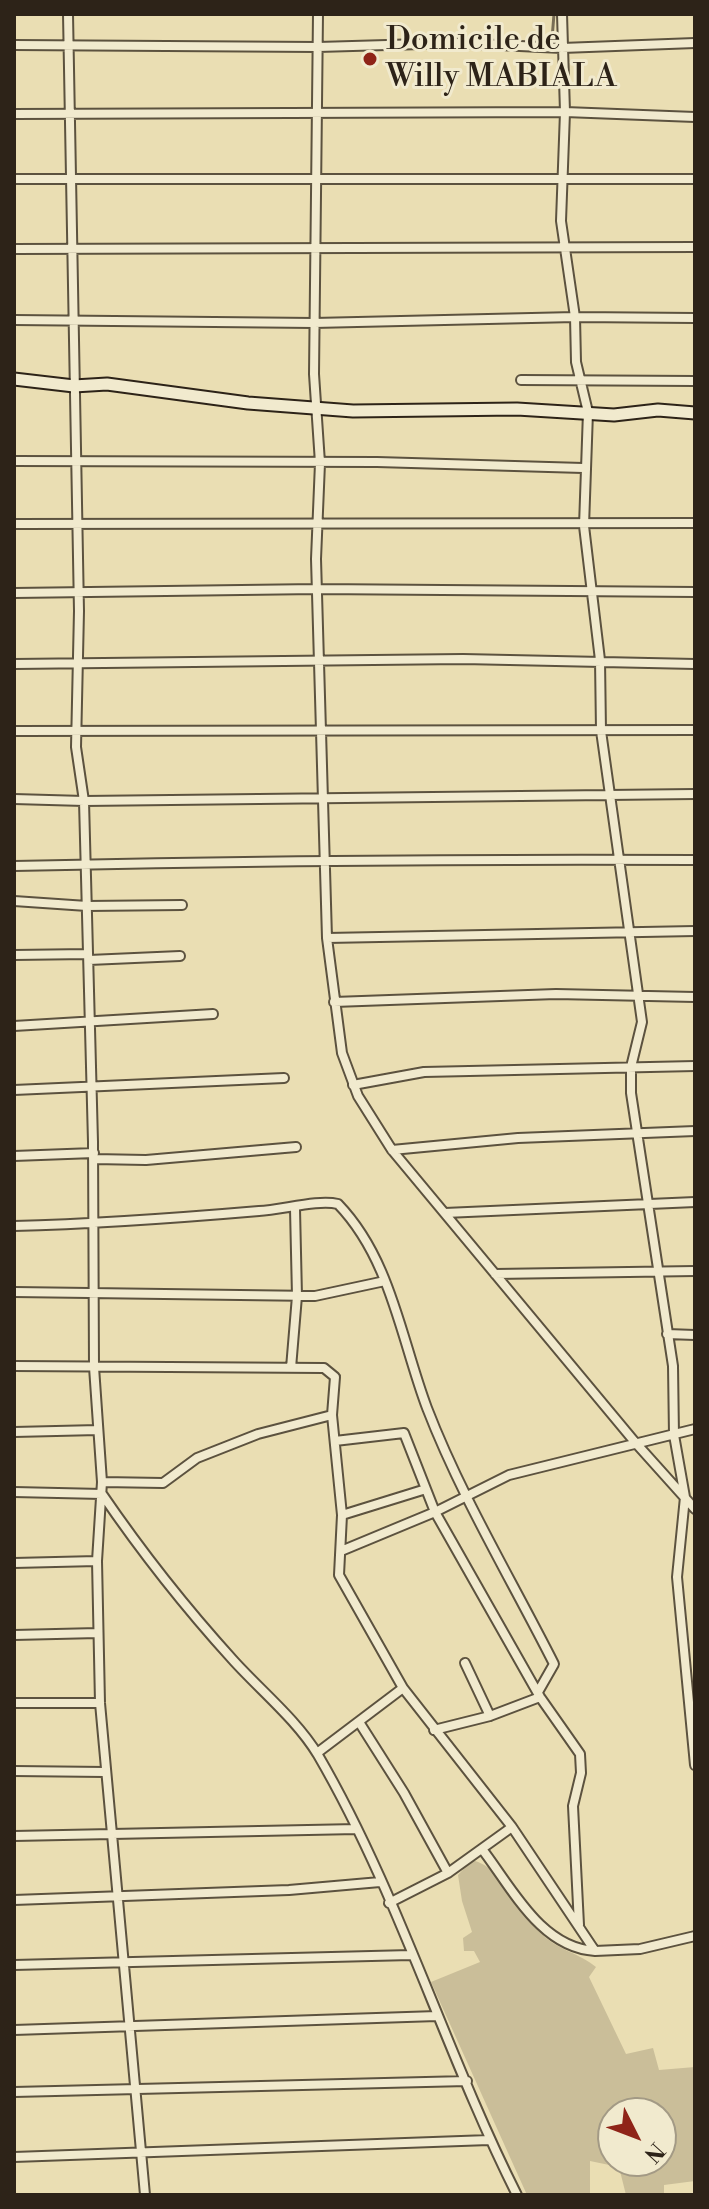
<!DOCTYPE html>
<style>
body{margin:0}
#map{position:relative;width:709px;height:2209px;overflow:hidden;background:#eadeb3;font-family:"Libre Bodoni",serif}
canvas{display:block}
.frame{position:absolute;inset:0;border:16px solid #2d2318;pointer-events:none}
.north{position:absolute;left:597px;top:2097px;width:80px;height:80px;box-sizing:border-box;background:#f1eace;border:2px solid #a39a85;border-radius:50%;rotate:132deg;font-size:22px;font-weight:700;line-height:32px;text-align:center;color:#2d2318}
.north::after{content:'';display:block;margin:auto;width:28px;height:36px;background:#8f2418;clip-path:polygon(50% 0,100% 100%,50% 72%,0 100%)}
</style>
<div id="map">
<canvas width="709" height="2209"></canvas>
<div class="frame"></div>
<div class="north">N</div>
</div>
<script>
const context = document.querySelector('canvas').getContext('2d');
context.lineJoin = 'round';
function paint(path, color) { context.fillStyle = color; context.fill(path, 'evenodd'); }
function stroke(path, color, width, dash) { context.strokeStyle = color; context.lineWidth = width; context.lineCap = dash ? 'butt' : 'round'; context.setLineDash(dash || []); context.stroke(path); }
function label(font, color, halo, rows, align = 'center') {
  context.font = font + ' "Libre Bodoni",serif'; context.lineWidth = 6; context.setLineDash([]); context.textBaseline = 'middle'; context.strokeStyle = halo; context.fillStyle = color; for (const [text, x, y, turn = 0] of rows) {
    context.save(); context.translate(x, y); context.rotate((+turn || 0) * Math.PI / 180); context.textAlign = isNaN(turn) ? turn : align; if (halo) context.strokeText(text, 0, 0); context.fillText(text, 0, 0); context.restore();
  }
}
paint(new Path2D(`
 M472,1860C506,1869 519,1911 543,1935C556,1949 581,1954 596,1967L589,1977L626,2054L653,2048L659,2070L695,2067V2181L664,2185V2195H626L619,2167L590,2161V2195H527L431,1982L480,1962L474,1951H464L463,1938L472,1932L462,1901L458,1875ZM613,2113H661V2161H613Z`), '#cabe99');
stroke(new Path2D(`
 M552,39L554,14`), '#786d55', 3);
const street = new Path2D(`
 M68,14L79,611L76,747L84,801L93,1142L94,1367L102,1482L97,1561L100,1703L145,2195
 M318,14L314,374L320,463L316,559L327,938L342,1053L358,1096L392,1150L634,1441L695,1509
 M562,14L565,112L561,221L575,317L576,362L588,412L584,526L600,660L601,731L642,1022L631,1067V1093L673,1366L674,1435L685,1497L677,1577L695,1765
 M14,45L318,47L456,43L562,48L695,43
 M14,114L565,112L695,117
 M14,179H695
 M14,249L695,247
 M14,320L314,323L575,317L695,318
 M521,380L695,381
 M14,461L377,462L583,468
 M14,524L695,523
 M14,593L317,589L695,592
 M14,664L463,659L695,664
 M14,731L695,730
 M14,799L84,801L695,794
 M14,866C241,861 468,859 695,860
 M14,901L87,906L182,905
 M327,938L695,931
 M14,955L88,954
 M89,960L180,956
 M334,1002L556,994L695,997
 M14,1026L213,1014
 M353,1085L424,1072L695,1066
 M14,1090L284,1078
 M392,1150L518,1138L695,1131
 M14,1156L94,1153
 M94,1159L146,1160L296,1147
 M445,1213L695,1202
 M14,1226C96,1224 177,1218 259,1211C282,1210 318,1199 338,1204C391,1259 401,1339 427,1408C461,1496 511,1579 554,1664L538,1692
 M495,1274L695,1271
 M14,1292L315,1296L385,1281
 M667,1334L695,1335
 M14,1366L324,1368L335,1377L332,1415L342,1515L339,1575L403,1688L512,1827L595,1951L640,1949L695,1936
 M291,1368L297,1296L295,1209
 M14,1432L98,1430
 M335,1441L404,1433L435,1512L540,1697L580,1754L581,1773L573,1806L579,1925
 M102,1482L163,1483L197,1458L258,1434L332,1415
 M14,1492L102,1494C143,1554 184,1606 233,1660C260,1690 297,1720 318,1755C399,1894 445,2052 517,2195
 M342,1515L426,1489
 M341,1551L435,1512L509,1475L695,1429
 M14,1563L97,1561
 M14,1635L98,1633
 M465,1663L490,1716
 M14,1703H100
 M359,1722L404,1793L448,1873
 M434,1730L490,1716L540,1697
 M317,1753L403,1688
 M14,1771L105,1772
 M14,1836L357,1829
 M482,1849C512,1888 541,1948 595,1951
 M14,1900L289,1890L380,1882
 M389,1903L448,1873L512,1827
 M14,1965L411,1955
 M14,2030L437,2016
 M14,2092L467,2081
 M14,2157L489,2140`);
const secondary = new Path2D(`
 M14,379L74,386L107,384L248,403L353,411L517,409L614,415L658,410L695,413`);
stroke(street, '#5c523f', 12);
stroke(secondary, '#2d2318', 15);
stroke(street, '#f1eace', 8);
stroke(secondary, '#f1eace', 11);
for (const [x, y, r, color] of [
 [370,59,8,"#8f2418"]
]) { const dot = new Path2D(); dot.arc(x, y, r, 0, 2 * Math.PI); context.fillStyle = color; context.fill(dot); stroke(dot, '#f1eace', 3); }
label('32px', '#2d2318', '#f1eace', [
 ["Domicile de",386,41],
 ["Willy MABIALA",386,78]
], 'left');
</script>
